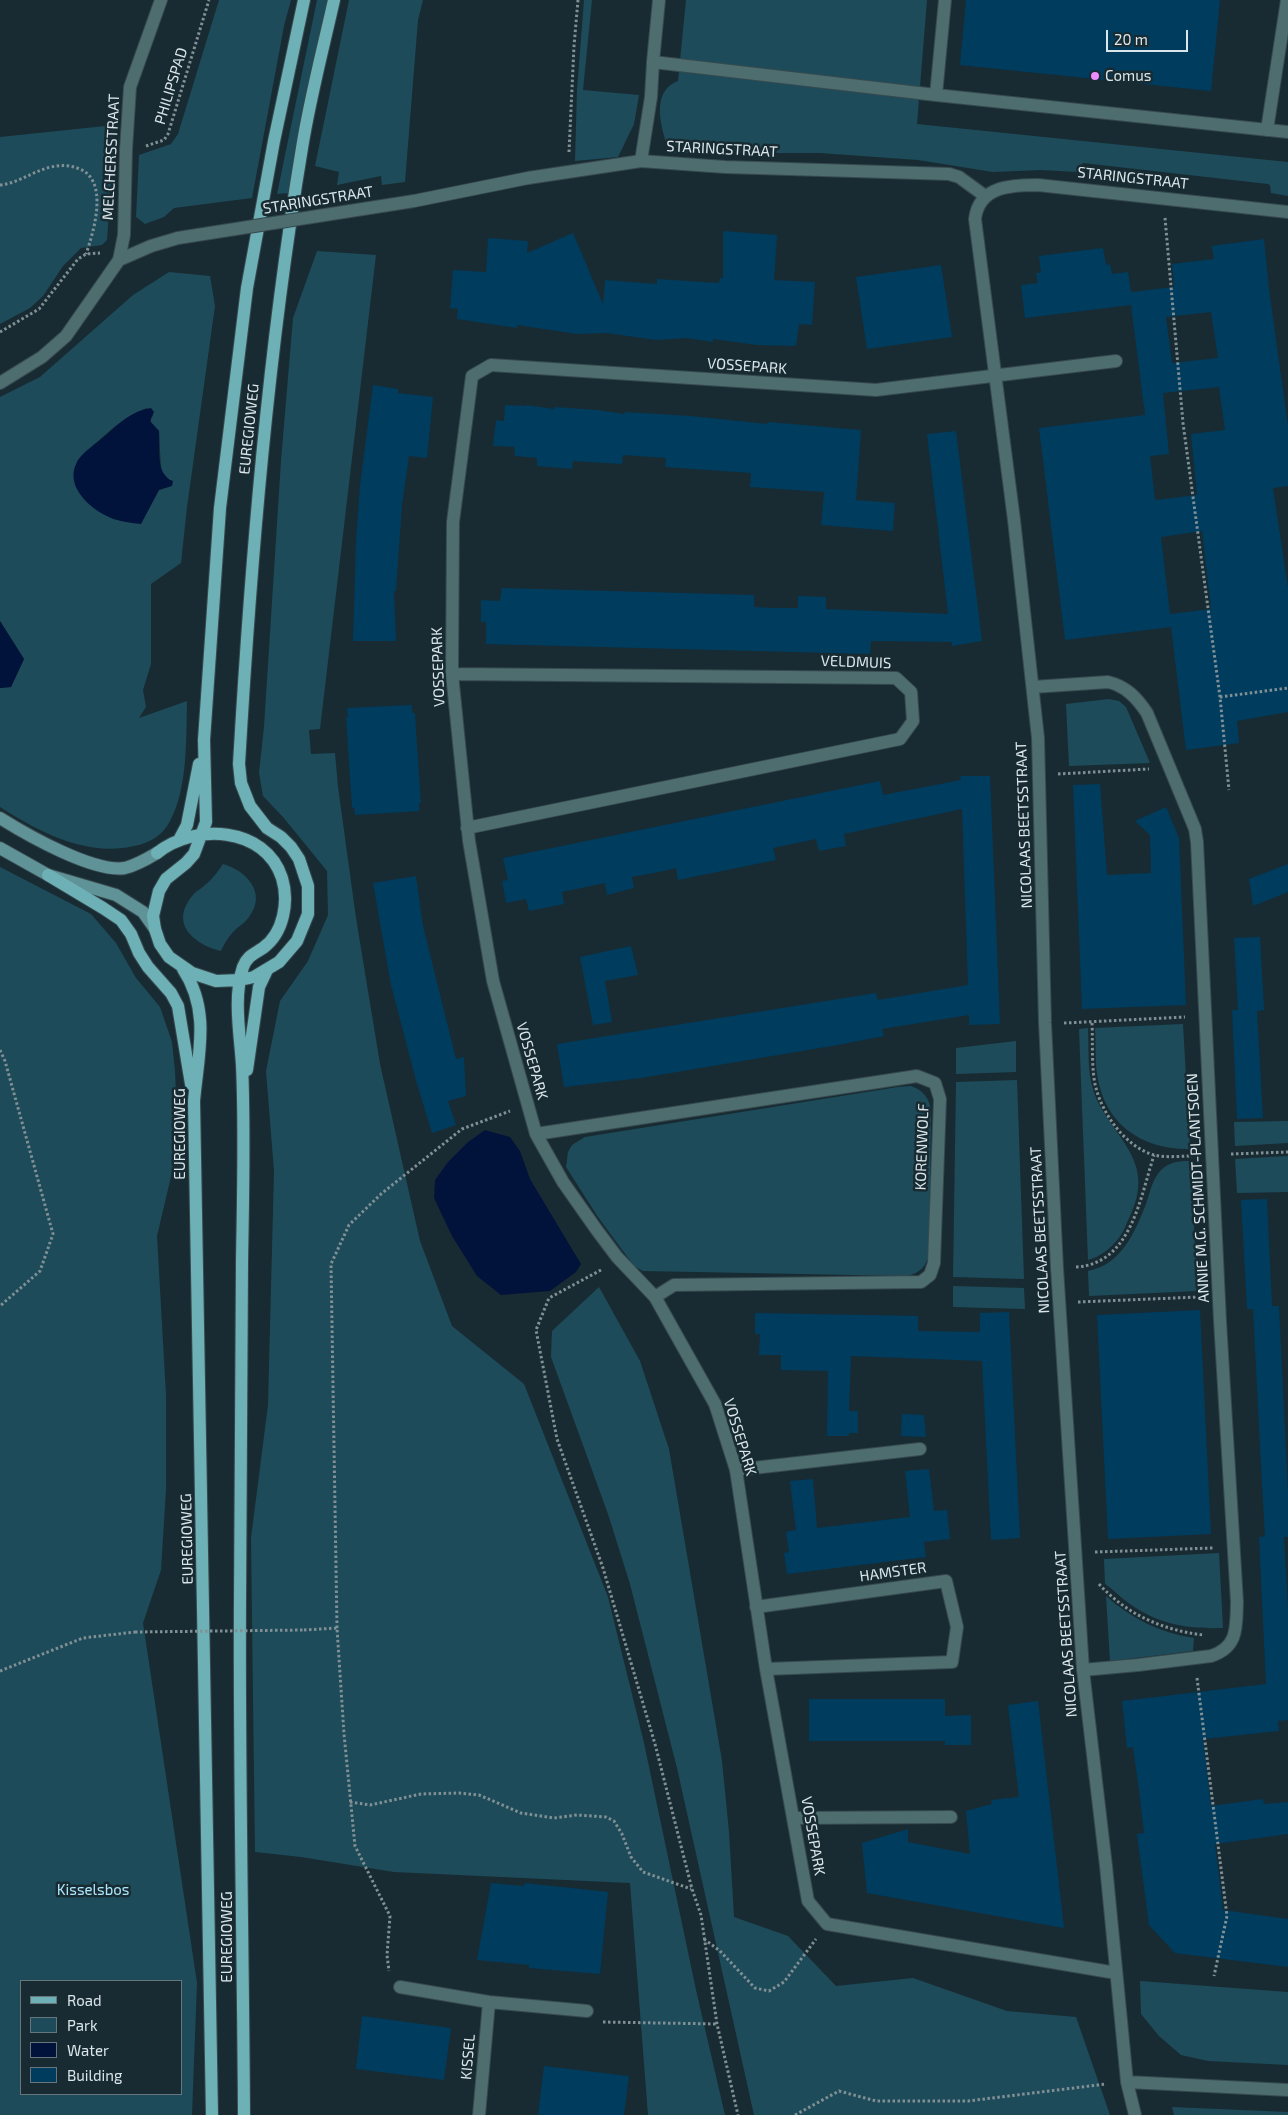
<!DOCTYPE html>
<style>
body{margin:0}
#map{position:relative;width:1288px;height:2115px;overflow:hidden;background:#182b32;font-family:"Exo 2",sans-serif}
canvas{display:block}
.legend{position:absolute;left:20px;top:1980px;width:162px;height:115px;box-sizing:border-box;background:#182b32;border:1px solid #66767c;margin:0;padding:6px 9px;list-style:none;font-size:15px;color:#dae6ea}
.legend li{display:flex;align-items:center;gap:10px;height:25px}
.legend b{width:25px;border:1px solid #66767c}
.scale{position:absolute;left:1106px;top:30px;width:82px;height:22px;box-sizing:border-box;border:2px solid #dae6ea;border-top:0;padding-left:6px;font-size:15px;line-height:18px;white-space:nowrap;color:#dae6ea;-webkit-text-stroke:4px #182b32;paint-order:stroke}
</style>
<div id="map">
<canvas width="1288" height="2115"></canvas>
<ul class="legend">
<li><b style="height:6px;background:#6db1b6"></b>Road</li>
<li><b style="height:14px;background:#1e4b5a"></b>Park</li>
<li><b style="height:14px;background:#02133b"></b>Water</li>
<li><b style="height:14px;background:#003c5e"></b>Building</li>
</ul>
<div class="scale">20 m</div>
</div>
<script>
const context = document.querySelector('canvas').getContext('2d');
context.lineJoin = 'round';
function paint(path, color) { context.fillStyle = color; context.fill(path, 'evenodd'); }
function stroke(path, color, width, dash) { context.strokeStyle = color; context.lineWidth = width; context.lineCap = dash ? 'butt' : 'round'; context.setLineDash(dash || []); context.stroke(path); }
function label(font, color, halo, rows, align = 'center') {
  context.font = font + ' "Exo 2",sans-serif'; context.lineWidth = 5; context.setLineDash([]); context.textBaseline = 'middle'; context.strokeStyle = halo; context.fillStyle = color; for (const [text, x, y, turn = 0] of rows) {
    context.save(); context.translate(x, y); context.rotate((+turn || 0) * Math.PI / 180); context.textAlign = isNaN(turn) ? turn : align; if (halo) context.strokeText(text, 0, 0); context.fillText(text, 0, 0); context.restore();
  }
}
paint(new Path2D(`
 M219,0H291L284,26L252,198L174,208L164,217L145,224L136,217L139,155L171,144L178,134Z
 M317,0H329L289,193L277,194Z
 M349,0H423L418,20L405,182L382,185L381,176L337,185L339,172L315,166Z
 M584,0H592L583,90L639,95L634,124L618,157L575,161L577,90Z
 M686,0H927L917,124L1288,162V196L1271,193L1270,185L1268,184L1083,163L1077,172L1041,170L993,172L918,160L820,153H670C662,131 649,92 678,81Z
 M115,125L107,240L102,245L81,248L63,266L43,296L30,308L0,324V137Z
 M317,251L376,255L320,729L309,730L311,754L335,753L338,787L356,918L380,1064L420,1241L452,1326L524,1384L608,1597L644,1743L696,1990L725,2115H648L630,1883L394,1872L301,1857L255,1852L251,1538L268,1405L274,1171L266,1071L280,1001L308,961L328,915L327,871L283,817L263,796L259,773L264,727L281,461L293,318Z
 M169,272L210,276L215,306L187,507L181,563L151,584V664L143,690L146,707L139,718L187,701C186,738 188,788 170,821C163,835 150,843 134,846C86,857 39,832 0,807V688L11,687L24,659L0,621V397L40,377L133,295ZM147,408L153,415L151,418V423L159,431L161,470L168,479L169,486L159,490L141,523L113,519L77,461C98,442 119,418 147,408Z
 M1109,699L1119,701L1126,707L1150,763L1069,766L1066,704Z
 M223,864C247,871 267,893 249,917C245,923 239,926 234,931C229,936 224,944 221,951C193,944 169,923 193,895C196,891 201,889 205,885C212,880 218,871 223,864Z
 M0,867L91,914L116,943L136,978L160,1007L172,1042L175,1071L178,1147L157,1236L166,1395V1489L161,1570L143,1623L197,1983L192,2115H0ZM181,1981V2094H21V1981Z
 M1183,1024L1190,1149C1142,1150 1104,1124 1097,1074C1095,1059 1096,1043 1095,1028Z
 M1088,1028C1089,1048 1087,1070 1093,1089C1103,1125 1143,1150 1138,1189C1137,1201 1131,1214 1126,1225C1120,1241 1104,1256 1088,1260L1079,1029Z
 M1016,1041V1072L956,1074V1048Z
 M1017,1080L1024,1279L953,1277L956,1082Z
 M911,1086C923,1090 929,1098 931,1110L929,1253C927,1266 920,1273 907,1276L643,1271L634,1266L598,1217L566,1167L568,1152L572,1145L585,1137L898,1087Z
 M1288,1121V1143L1235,1146L1234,1122Z
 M1288,1156V1192L1237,1193L1235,1159Z
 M1191,1161L1197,1291L1089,1296L1088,1271C1121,1265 1135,1232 1146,1204C1151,1190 1153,1173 1168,1165C1175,1161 1183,1161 1191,1161Z
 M953,1286L1024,1288L1025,1309L953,1307Z
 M599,1287L640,1361L669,1449L722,1761L729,1832L734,1917L788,1936L836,1986L913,1978L1007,2011L1076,2017L1110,2115H754L677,1768L630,1584L608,1514L551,1357L552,1331Z
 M1219,1553L1223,1628C1189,1629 1159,1625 1130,1604C1121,1598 1114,1590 1105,1584L1104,1559Z
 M1106,1596C1132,1619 1160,1633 1194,1638L1193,1651L1110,1661Z
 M1140,1981L1288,1992V2065L1208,2061L1181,2055L1159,2036L1141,2014Z
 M1172,2107L1288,2112V2115H1174Z`), '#1e4b5a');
paint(new Path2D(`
 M151,408L154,412L150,421L159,431C160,447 155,475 173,481L172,486L159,490L141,524C132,523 123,522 114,519C93,512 63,487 77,462C82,452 97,443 105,436C119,423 132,411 151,408Z
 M0,621L24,659L11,687L0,688Z
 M485,1130L510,1137L520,1151L530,1179L581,1264L576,1272L550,1291L501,1295L477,1276L452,1236L434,1198L435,1180L448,1162L468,1142Z`), '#02133b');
paint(new Path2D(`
 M966,0H1220L1211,91L960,65Z
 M723,231L777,235L774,280L815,282L812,325L799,324L796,346L757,345L713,339V342L686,338L656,340L607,333L577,334L517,325V328L457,319L458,309L450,308L453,270L486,272L488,238L528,241L527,253L573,233L603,304L605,280L657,284V279L719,283L720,278H723Z
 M1264,239L1269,289L1288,426V486L1273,488L1288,588V712L1237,721L1239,743L1186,750L1171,627L1065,640L1039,428L1145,415L1131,305L1025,318L1021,285L1038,283L1036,273H1041L1039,256L1103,248L1106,265L1110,264L1112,274L1128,272L1131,292L1174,287L1172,264L1214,259L1212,246ZM1211,312L1218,358L1172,363L1166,317ZM1219,387L1225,430L1191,434L1197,495L1155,500L1150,456L1169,454L1163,393ZM1202,531L1211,609L1170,614L1161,537Z
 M941,265L952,337L867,349L856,277Z
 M373,385L398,389V393L433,397L427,458L409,456L402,505L396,591H394L396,641H353L356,540L360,486Z
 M505,405L526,406V405L554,409V407L597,410L625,414V412L691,416L767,424L768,422L861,430L856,500L895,503L893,531L821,525L824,492L750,487L751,473L665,467L666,458L623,455L622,464L573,461L572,469L537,466V458L515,456L514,447L493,446L496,420L504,421Z
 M956,431L982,641L952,646V642L871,641L870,654L486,644V622H481V600L500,601L502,588L754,595V607L776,608H798V596L826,597V609L948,614L927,434Z
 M412,705V713H415L417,746L421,803H419V811L355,815L354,807L352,808L346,717H348L347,708Z
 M960,776H990L1000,1024L969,1025V1015L882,1029L884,1036L838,1045L641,1078L564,1087L557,1044L876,993L878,1000L968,985L962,809L844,834L846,846L819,851L816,839L773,848L776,860L678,880L676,868L654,873L632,877L634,888L607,895L605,883L562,892L564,904L529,911L526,899L506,903L502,881L508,880L503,858L880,781L883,795L961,780Z
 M1100,784L1107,875L1151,873L1150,835L1135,821L1166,807L1179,838L1186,1005L1082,1009L1073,785Z
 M1288,864V892L1253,906L1249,879Z
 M416,876L423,926L456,1059L464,1057L466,1096L448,1101L456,1125L432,1133L417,1084L391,985L373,883Z
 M1260,937L1264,1010L1257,1011L1263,1118L1237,1119L1232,1010H1238L1234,938Z
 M631,946L638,975L605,981L612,1022L593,1025L580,957Z
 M1267,1199L1272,1306H1279L1288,1493V1537H1284L1288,1610V1720L1278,1721L1279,1731L1203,1739L1211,1806L1263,1799L1264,1804L1288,1802V1834L1215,1844L1223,1910L1288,1919V1967L1175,1953L1149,1925L1137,1834L1144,1833L1139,1790L1133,1747L1127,1748L1122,1701L1266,1684L1259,1537L1265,1536L1261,1466L1253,1309H1247L1241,1200Z
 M1200,1310L1211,1534L1108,1539L1097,1315Z
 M1009,1312L1020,1538L991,1540L982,1361L851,1356L849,1411H858V1433H849V1436H827L828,1371L781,1370V1355H759L760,1334H755V1313L918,1316V1331L980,1332V1313Z
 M902,1414L924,1415L926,1437L901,1436Z
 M929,1469L934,1511L947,1510L950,1539L924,1542L926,1557L787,1574L784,1553L789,1552L786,1532L796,1530L790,1481L813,1479L817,1528L910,1517L905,1471Z
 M809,1699H945V1716L971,1715V1745H945V1741H809Z
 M1038,1701L1064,1928L867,1893L862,1843L908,1829V1842L970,1854L966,1811L992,1804L991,1800L1019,1797L1008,1705Z
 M491,1883L524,1886L525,1883L608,1892L600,1974L529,1968V1965L477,1960Z
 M362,2016L451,2028L444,2080L356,2069Z
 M544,2066L629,2076L624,2115H538Z`), '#003c5e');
const lane = new Path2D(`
 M659,0L653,62L936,95L1288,132
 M936,95L945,0
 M1267,130L1287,0
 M126,150L130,87L161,0
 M641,161L651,97L653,62
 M736,1470L920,1449
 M793,1818L951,1817`);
const street = new Path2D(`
 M414,201L528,178L641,161L725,167L949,174L959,177L985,196
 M119,260L151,246L178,238
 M1116,361L876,390L491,365L472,376L453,522L452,674L469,841L493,981L536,1134L563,1182L596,1229L617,1257L655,1297L715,1404L736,1470L766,1669L808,1901L827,1924L1116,1973
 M0,383L42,357L66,336L119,260L124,235L126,150
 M452,674L896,678L911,692L913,721L900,739L467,828
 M1033,687L1108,682C1126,686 1137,698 1147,713L1195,829L1197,842L1220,1321L1237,1602C1236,1626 1239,1647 1211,1656L1138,1665L1083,1670
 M536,1134L917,1076L935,1083L940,1099L934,1263L930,1275L921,1282L674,1285L655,1297
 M756,1607L946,1581L957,1627L952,1662L766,1669
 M400,1987L489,2002L587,2011
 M1127,2082L1288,2090
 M479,2115L489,2002
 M1135,2115L1127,2082L1106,1866L1083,1670L1057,1268L1045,1023L1038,738L1014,520L975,219C979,186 1011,185 1038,185L1288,212`);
const secondary = new Path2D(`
 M0,818C27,835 94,873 125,868C137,865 147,859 157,853
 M0,848L48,875L116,895L143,912L155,929`);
const primary = new Path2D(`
 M304,0L274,141L247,288L220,508L204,740L206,822L194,854L186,863L166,879L159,891L153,916L155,929L160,944L169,957L192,973L216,981L240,980L254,977L279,962L297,941L308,914V886L299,859L291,847L281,837L267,828L250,806L241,783L239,764C251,558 268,352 302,148C310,98 323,49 334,0
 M179,840L187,825L199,764
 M157,853C194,823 265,826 282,878C289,901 284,933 263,948C254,954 247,956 243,967C233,997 240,1034 242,1065C245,1131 243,1197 242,1262C242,1375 241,1488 240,1601C239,1772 243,1944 244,2115
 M48,875L103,908L121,920L131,934L139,953L148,967L171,993L178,1006L191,1084
 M183,969C211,1011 198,1055 194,1101L212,2115
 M247,1070L259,987L267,970`);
stroke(lane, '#37494f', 14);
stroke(street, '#37494f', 14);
stroke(secondary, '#37494f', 14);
stroke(primary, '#37494f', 14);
stroke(new Path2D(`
 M146,146L164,140L168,134L209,0
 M569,152L574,46L578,0
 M0,185C19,183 33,171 51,167C60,165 69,165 77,168C110,178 94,231 86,254
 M1165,218L1183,423L1220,697L1229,790
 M0,332L39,309L78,259L86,254L100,253
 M1220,697L1288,688
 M1058,774L1149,769
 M1064,1023L1185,1017
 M1092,1023C1093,1041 1091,1071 1096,1088C1103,1115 1126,1147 1154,1155C1166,1158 1180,1156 1192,1156
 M0,1050L5,1061L53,1234L40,1271L0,1306
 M1231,1154L1288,1152
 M1076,1267C1131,1264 1140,1198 1154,1155
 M601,1270L549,1298L536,1330L557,1439L603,1568L655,1744L692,1889L701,1915L717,2024L738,2115
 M1078,1302L1199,1297
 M1095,1552L1213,1548
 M1099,1584C1127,1615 1163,1630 1203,1635
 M337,1628L331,1264L349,1225L381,1194L462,1129L510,1111
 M304,1630L337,1628L344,1734L355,1846L390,1916L387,1955L389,1971
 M0,1671L83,1638L135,1632
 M1197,1678L1227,1916L1214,1976
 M350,1802L370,1805L421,1794L459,1793L479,1795L521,1813L554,1818L577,1815L606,1817L614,1821L622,1834L631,1857L643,1872L691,1889
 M704,1939L720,1951L755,1988L769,1991L784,1982L816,1939
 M603,2022L717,2024
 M795,2115L839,2091L876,2101H968L1106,2084`), '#819095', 3, [2.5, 2.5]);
stroke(lane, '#4d6d6f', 12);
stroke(street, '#4d6d6f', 12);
stroke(secondary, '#609397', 12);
stroke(primary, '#6db1b6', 12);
const streetBridge = new Path2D(`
 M178,238L414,201`);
stroke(streetBridge, '#37494f', 14, []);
stroke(new Path2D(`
 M135,1632L304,1630`), '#819095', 3, [2.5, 2.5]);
stroke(streetBridge, '#4d6d6f', 12);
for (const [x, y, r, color] of [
 [1095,76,5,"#eb8dfc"]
]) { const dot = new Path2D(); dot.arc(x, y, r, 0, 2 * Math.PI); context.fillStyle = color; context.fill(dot); stroke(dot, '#182b32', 2); }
label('15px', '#dae6ea', '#182b32', [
 ["Comus",1105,76]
], 'left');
label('15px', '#dae6ea', '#182b32', [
 ["PHILIPSPAD",171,86,-73],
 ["STARINGSTRAAT",722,149,3],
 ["MELCHERSSTRAAT",111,157,-87],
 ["STARINGSTRAAT",1133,178,6],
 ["STARINGSTRAAT",318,200,-9],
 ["VOSSEPARK",747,366,4],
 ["EUREGIOWEG",249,429,-84],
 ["VELDMUIS",856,662,2],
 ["VOSSEPARK",438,667,-92],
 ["NICOLAAS BEETSSTRAAT",1024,825,-92],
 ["VOSSEPARK",532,1061,74],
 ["EUREGIOWEG",180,1134,-90],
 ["KORENWOLF",922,1147,-88],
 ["ANNIE M.G. SCHMIDT-PLANTSOEN",1198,1188,-93],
 ["NICOLAAS BEETSSTRAAT",1040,1230,-93],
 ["VOSSEPARK",740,1437,73],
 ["EUREGIOWEG",187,1539,-91],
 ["HAMSTER",893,1572,-8],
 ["NICOLAAS BEETSSTRAAT",1066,1634,-94],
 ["VOSSEPARK",813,1836,80],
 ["EUREGIOWEG",227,1937,-90],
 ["KISSEL",468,2057,-85]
]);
label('15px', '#ade8fe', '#182b32', [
 ["Kisselsbos",93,1890]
]);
</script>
